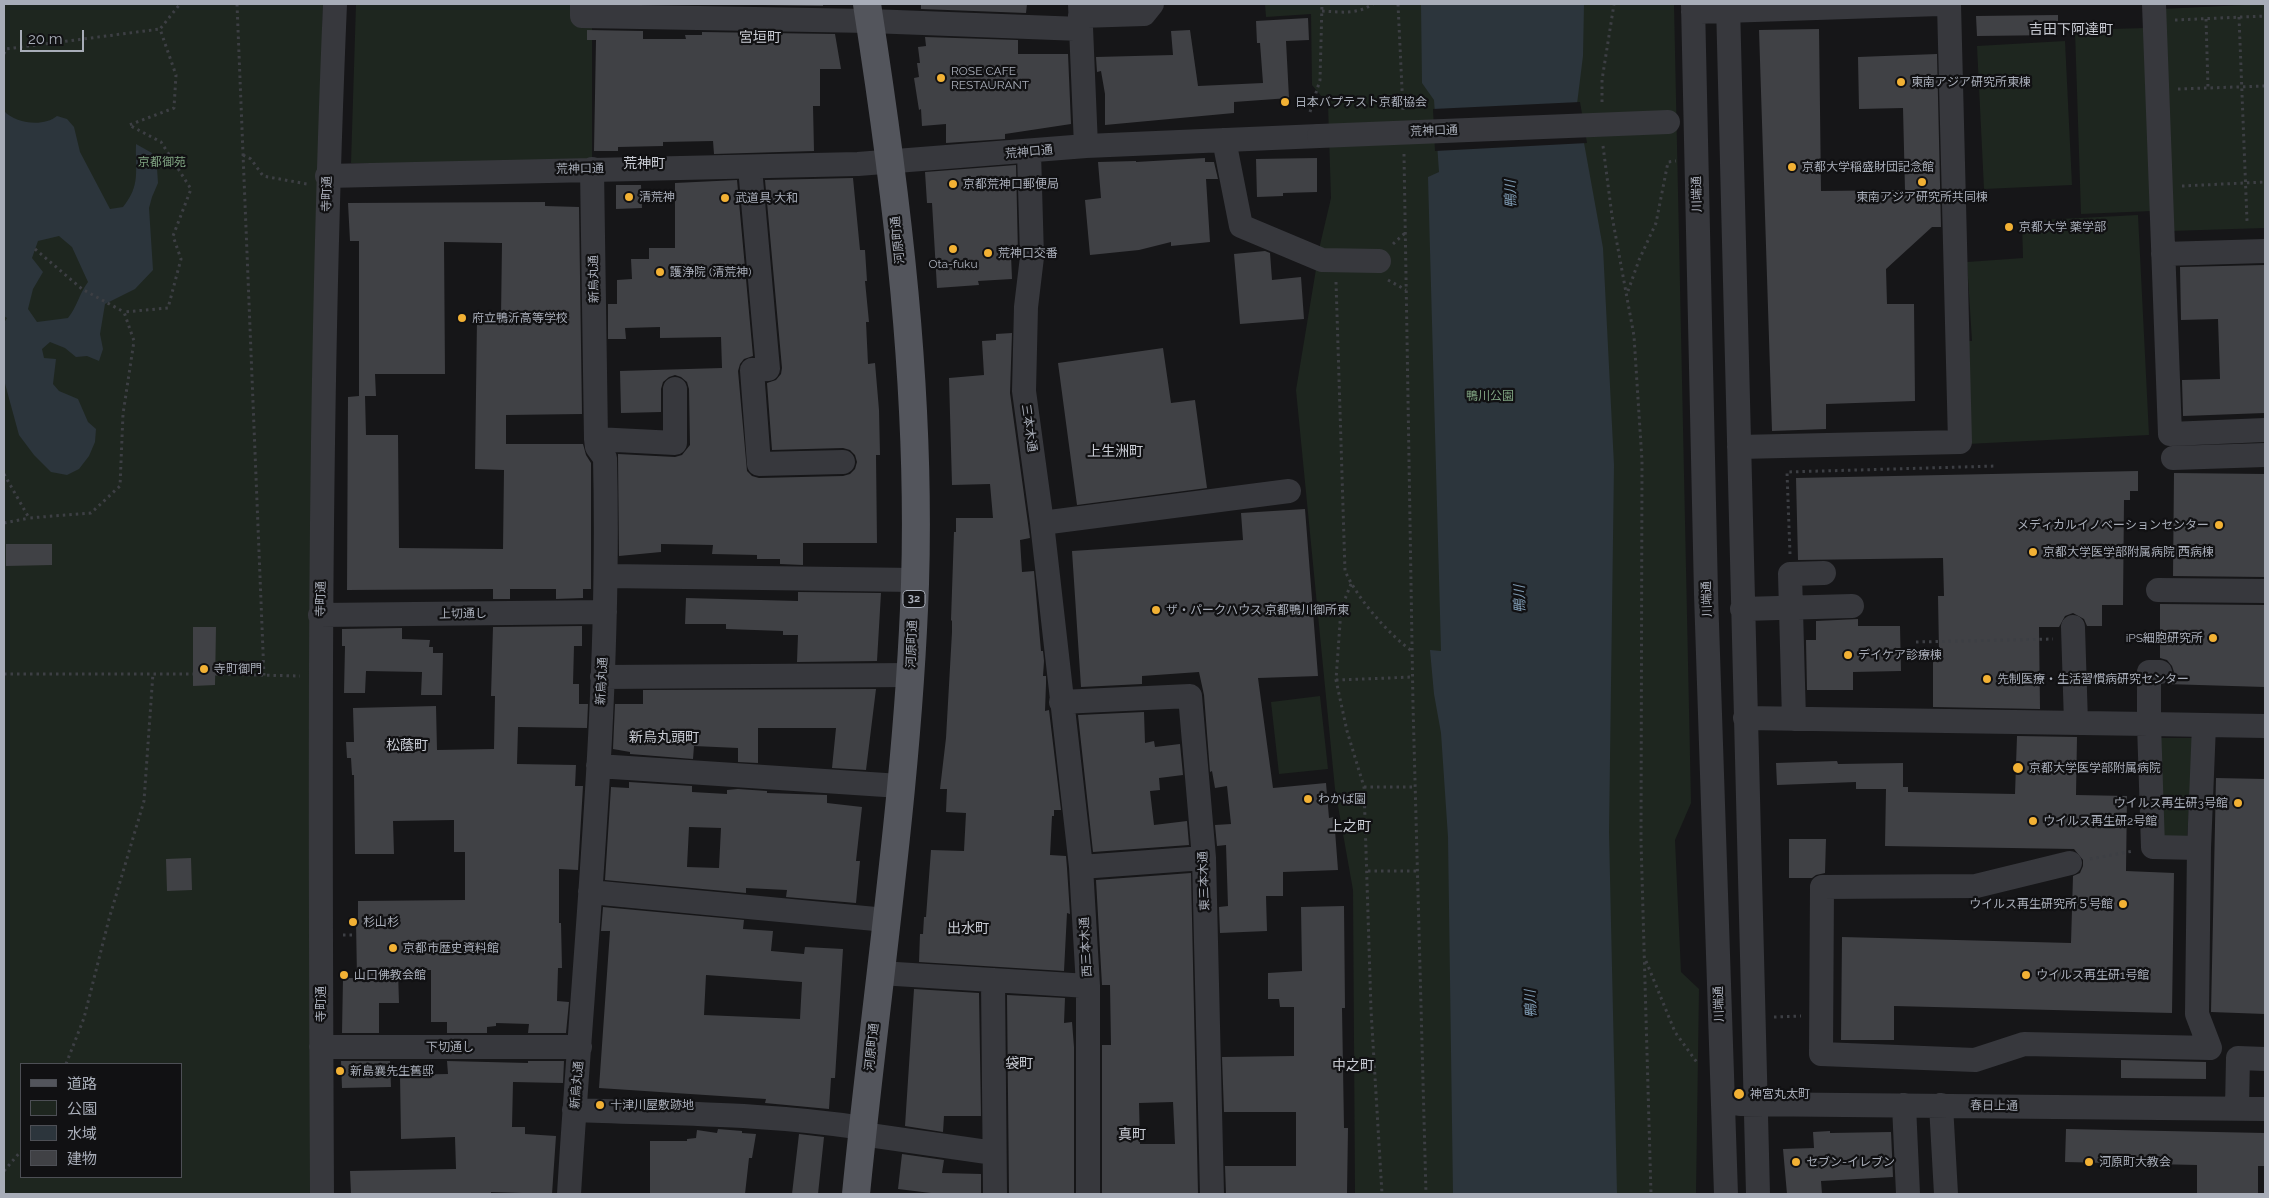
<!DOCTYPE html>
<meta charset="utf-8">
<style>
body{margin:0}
#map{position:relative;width:2269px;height:1198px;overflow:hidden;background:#161618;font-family:Raleway,"Noto Sans JP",sans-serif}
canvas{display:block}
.frame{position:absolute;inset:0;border:5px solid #a8adb8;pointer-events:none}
.legend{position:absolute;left:20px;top:1063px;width:162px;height:115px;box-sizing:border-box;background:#111113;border:1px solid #4d4f55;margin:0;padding:6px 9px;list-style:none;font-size:15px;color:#a8adb8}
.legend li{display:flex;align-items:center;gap:10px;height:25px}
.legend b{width:25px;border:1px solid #4d4f55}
.scale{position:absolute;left:20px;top:30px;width:64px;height:22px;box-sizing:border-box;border:2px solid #a8adb8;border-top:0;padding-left:6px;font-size:15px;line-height:18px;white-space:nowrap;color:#a8adb8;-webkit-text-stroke:4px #111113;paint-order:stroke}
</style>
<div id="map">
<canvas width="2269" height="1198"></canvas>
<div class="frame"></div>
<ul class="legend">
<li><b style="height:6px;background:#53555c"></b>道路</li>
<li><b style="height:14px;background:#1e261f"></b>公園</li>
<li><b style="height:14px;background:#2c353c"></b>水域</li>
<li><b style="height:14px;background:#404145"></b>建物</li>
</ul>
<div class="scale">20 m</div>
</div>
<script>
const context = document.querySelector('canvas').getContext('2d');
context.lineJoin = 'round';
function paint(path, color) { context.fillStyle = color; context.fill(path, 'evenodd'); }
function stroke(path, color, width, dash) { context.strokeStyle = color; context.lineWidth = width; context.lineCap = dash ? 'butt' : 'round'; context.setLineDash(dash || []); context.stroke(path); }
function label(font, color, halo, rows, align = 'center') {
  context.font = font + ' Raleway,"Noto Sans JP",sans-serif'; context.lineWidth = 4.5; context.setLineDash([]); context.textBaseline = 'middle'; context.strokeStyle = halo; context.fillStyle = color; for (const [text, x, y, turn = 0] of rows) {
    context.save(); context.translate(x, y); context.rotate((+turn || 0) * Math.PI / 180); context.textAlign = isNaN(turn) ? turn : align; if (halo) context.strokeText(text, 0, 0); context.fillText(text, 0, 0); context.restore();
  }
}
paint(new Path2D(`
 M4,4H323L311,567V1194H4ZM21,1064H181V1177H21Z
 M356,4H573V24L592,25V163H351Z
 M1265,4H1674L1691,803L1675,840L1681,972L1699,989L1696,1194H1355L1353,890L1335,789L1296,390L1320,245L1331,198L1328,104L1312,85L1311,14L1266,17Z
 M2265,4V228L2170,231L2161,9Z
 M2146,28L2152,211L2081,214L2075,30Z
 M2065,41L2072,185L1984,189L1977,46Z
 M2138,215L2149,435L1967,444L1961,341H1972L1967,262L2023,258L2022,221Z
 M1320,696L1328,769L1279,774L1271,702Z
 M2158,738H2194L2187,838L2161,836Z`), '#1e261f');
paint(new Path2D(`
 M1421,4H1584L1583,56L1577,104L1603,248L1614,465L1609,832L1617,1194H1453L1448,837L1441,733L1434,694L1430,650L1441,651L1428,177L1439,172L1434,100L1422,83Z
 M4,111C16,124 44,127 57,116L67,119L74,127L80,152L110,209L123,207C141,185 135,171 136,144L152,153L157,168L158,183L152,197L149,208L153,270L135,289L105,304L100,334L103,349L99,361L87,356L76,357L65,348L50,342L42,349L44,358L56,359L53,384L59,391L78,399L88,422L96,429L95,442L89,456L79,469L67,475L51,472L34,455L19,435L4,380V323L7,318L4,316ZM59,236L72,247L88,282C79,294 77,307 68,318L37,322L28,309L33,289L43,272L32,258L38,241Z`), '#2c353c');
paint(new Path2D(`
 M1580,102L1587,143L1435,151L1433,109Z`), '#161618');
paint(new Path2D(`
 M702,4H823V6Z
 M921,4H1027L1026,13L921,9Z
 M2058,15V35L1977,36L1976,16Z
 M1308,18L1309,40L1286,41L1289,98L1234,102V113L1105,125V94L1101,71L1097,72L1096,57L1173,55L1171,31L1190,30L1198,86L1263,83L1260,43H1257L1256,21Z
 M1819,29L1821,191L1905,190L1903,108L1859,109L1858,57L1937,54L1941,227H1932L1886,269L1887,304H1914L1915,401L1826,404V429L1772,431L1759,30Z
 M587,30L643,31V39H686L685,35H702V32L835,34L841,69H820V106H813L814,151L714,154L713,141L663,142V146L618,147V151H594L596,40H587Z
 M925,37L1018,40V54H1068L1071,124L1005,134V139L946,143V124L922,126L921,109L919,110L914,78L919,77L917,63H920L918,47L926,46Z
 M1205,158V162H1214L1218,179H1206L1210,242L1171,246V242L1139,250L1090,255L1085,200L1101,198L1098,162L1136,161V162Z
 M1317,158V192L1283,193V196L1257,197L1256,159Z
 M1016,165L1018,254L1011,255L1012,279L978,281L979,285L937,288L932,203H927L925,172Z
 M853,178L860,250H865L867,281H865L869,322H866L868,364L875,363L879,410L880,455H876L877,543H803V565L780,564V559H757V555L712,554L713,545L661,544V552L619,556L618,454L675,457L682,455L690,445L689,389L687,382L681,377L675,375L669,377L663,382L661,389V412L621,413L620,371L722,368L721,337L660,338V327L625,328L626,339H608V304H617V280L632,279L631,259H649V248H675V183L737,180L753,356L744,359L740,364L738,371L747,471L752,476L759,478L843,476L850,474L855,469L857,462L855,455L850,450L843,448L772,450L767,383L776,380L781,374L782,368L765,180Z
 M616,185H641L642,208L616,209Z
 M545,202V206L579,207L582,414L506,415V444H583L586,455L591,463V589H583V598L556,599V589H510V599H493V589L347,590L348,397L359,396V241H350L348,203ZM444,242L502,243L501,317L477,318L475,469L504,470L503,549L399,548L398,435H366L365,396H376L375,374H445Z
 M1265,251L1270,253L1272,280L1301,277L1304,319L1240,324L1234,254Z
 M2265,265V413L2183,416L2182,380L2220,379L2218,319L2181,320L2180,267Z
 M1012,333L1010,393L1030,538L1020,540L1022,572L1034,571L1041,651H1043L1044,661L1043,676H1046V684L1045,711L1049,710L1061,810H1054V816H1052L1050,855L1066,856L1067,868L1070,914L1067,913L1064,971L919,962L920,934H923L924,917H926L931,850L964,851L966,813L946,812L947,789H940L946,738L952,632V621L951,620L954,532H956V518H993L990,484L952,485L949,378L984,375L982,341L996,340V334Z
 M1163,348L1171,403L1195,400L1207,488L1077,505L1058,363Z
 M2138,471V491H2130V500H2124L2123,605H2102V626H2087L2084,619L2073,613L2065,616L2059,627H2039L2040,709L1933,707V651H1939L1938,596H1944L1943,558L1798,560L1796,478Z
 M2174,473L2265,474V577L2173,576Z
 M1305,509L1318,676L1258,678L1273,788L1326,783L1329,818L1334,817L1338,870L1283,872V896H1266L1267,931L1220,933L1219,907L1228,906L1226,845L1217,846L1215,825L1231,824L1227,786L1215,788L1212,771L1210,772L1204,695L1199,672L1142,676V684L1081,687L1072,551L1243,540L1241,513Z
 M6,544H52V565L6,566Z
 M798,592L881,593L877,661L797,662L798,635H783V631L726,629V624H685L686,598L798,601Z
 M2160,604L2265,605V687L2166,684L2172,679L2174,672L2172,666L2167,660L2160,658Z
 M1858,619V626H1900L1901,671L1853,672V690H1807L1806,640H1816V621Z
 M582,626V646H574L573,684H579V704H588L587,728L518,727L517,764L576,765L575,786H583L578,870L559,869V923H561L562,968H558L557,1001L569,1002L566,1033H528L529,1024L496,1023V1026L487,1027V1033H447V1022H431V970L398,971L399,1003H379V1033H342L343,978H357L356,921H358V901L465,900V852H454V820L393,821L394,854H355L354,775H352L351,758H347L346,742H354L353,708L436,706L437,750L494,749L495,696H491L493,627Z
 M193,627H216L215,685L193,686Z
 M402,628V639L430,640L429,647H433V653H443L442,695H421L422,672L366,671L365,693H344L345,646H342V629Z
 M876,689L866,770L832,768L836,728H758V763L738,762V748L694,746L693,759L630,754V752L613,749L615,704H643V690Z
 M1144,712L1145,743L1154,741L1155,747L1180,744L1183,775L1159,778L1160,790L1150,791L1154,825L1187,821L1189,845L1093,852L1078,715Z
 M2017,736L2077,737L2076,795L2127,796L2126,871L2174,873L2172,1013L1894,1006V1040H1841L1842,937L2071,943L2073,876L2080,873L2083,866V860L2074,849L1885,846L1886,789H1856V782L1777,785L1776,763L1837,761L1838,764L1903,763V787H1908V792L2015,794Z
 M2216,778L2265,779V1014L2211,1012Z
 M629,782L692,786V792L727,794V790L738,789L767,791V793L827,795V803L862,807L856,861H860L856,903L786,897L787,890L746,888V893L605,880L611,787L629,788ZM689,827L721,828L719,868L687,867Z
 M1789,839H1826L1825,873L1816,875L1812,878H1789Z
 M191,858L192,890L167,891L166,859Z
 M1191,873L1198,1194H1102V1045H1111L1110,985H1102L1096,880ZM1173,1102L1175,1144H1140L1139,1103Z
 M1344,906L1345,1008H1342L1344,1128H1348L1347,1194H1226L1225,1166H1296V1112H1224L1222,1057L1294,1056V1007H1280L1279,999H1268V973L1302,971L1301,907Z
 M603,907L744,920L743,929L773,931L771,951L804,954L805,947L843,949L835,1078H831L829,1109L765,1103L766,1099L599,1088L610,931H601ZM706,975L802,982L800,1019L704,1015Z
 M914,989L979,993L981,1116H944L943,1132L905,1126Z
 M1007,995L1065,998L1064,1023L1072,1022L1074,1047V1194H1009Z
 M2121,1060L2206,1062V1079L2121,1078Z
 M341,1061H390L391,1087L342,1088Z
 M447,1061L528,1063V1061H564L563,1083L513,1082L512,1127H525V1134L556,1136L552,1194L491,1192V1194H351L350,1171L456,1169L455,1137L401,1139L400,1075L448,1074Z
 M718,1129L742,1131V1133L756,1134L752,1158H749L745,1194H650V1141H687V1139L696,1138L697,1130L717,1133Z
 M2066,1129L2265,1133V1166H2258V1194H2197V1165L2065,1162Z
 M1830,1131V1133L1891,1132L1893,1177L1821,1181L1822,1194H1787L1783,1149L1814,1148L1813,1132Z
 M799,1134L824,1137L818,1194H792Z
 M902,1154L944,1160L942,1173L981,1174V1194H939L898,1189Z`), '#404145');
stroke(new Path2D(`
 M237,4L264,676
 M1398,4L1403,110
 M1322,11C1341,12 1356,15 1373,4
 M2239,17L2247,221
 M2206,19L2208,88
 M2175,20L2265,16
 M4,54L6,49L160,29
 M2178,89L2265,86
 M1602,102V80L1614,4
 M1310,112L1320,80L1322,4
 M1603,146L1612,216L1634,336L1642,461L1641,841L1651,1194
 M1404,154L1413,705L1426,1194
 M243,155L251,159L263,176L307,184
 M2182,186L2265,182
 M1393,244L1405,233
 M35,249L82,289L124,312
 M1388,280L1406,290
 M1336,282L1345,571C1357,598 1388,634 1412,651
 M1628,291L1639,260L1656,223L1668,162L1676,161
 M4,474L29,518L91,513L120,486L123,414L134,341L124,312L168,308L181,259L173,236L191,189L161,142L129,125L174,108L176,75L160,29L180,4
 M4,523L29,518
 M1790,554L1787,472L1997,466
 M1351,584L1341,609L1336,680L1347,731L1364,787L1371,1010L1382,1194
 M1916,642L2053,639
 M4,674H193
 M215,674L300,676
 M1336,680L1413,677
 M1364,787H1415
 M2090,859L2133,851
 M1368,871H1418
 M343,935H356
 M1646,961L1675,1032L1698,1064
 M1774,1017L1801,1016
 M66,1064L84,1018L109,919L144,801L153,673
 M4,1171L21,1151`), '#3d3f44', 3, [2.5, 4]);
stroke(new Path2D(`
 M582,4V16L870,21L1081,29
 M1080,4L1086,146
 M1693,4L1706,594L1726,1194
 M1728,4L1758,1194
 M2154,4L2170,434L2265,430
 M1693,12L1940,4
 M1080,16L1144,14L1152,4
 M1224,140L1241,226L1322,260L1379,261
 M1029,152L1032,257L1026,307L1024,391L1042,523L1081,867L1088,986V1194
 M750,168L768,369L752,370L759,464L843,462
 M327,176L858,164L1086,146L1319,136
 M2163,254L2265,251
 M596,439L675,443V389
 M1739,447L1960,442L1949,4
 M2173,458L2265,455
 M1042,523L1289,491
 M608,576L915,580
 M2158,590L2265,591
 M1742,609L1852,606
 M320,615L605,612
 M2073,627L2076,723
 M602,677L911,675
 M1061,702L1190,696L1204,858L1212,1194
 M1745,718L2149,724V672H2160
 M1794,719L1790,574L1824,573
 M598,766L900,786
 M2199,848L2204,725
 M2070,863L1976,886L1822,887L1821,1054L1975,1060L2024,1044L2210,1048L2197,1014L2199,848L2153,847L2149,724L2265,726
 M1081,867L1204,858
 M590,892L886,920
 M880,973L1088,986
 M993,980L995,1194
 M321,1047H580
 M1740,1104L2265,1109
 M1904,1105L1908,1194
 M1941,1105L1946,1194
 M2237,1108L2238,1058L2265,1059
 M574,1110C670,1114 768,1113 863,1128
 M862,1134L994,1153
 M322,1194C320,797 318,400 335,4
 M569,1194C584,949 611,704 605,458L597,447L596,439L592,169`), '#37383d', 24);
stroke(new Path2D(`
 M856,1194C876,991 908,788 915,584C921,390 897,195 867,4`), '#53555c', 28);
stroke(new Path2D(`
 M1319,136L1668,122`), '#37383d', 24);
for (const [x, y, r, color] of [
 [941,78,5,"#f2b134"],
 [1901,82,5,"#f2b134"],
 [1285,102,5,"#f2b134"],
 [1792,167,5,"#f2b134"],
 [1922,182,5,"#f2b134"],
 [953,184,5,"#f2b134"],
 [629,197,5,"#f2b134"],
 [725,198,5,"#f2b134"],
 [2009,227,5,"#f2b134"],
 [953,249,5,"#f2b134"],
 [988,253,5,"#f2b134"],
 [660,272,5,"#f2b134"],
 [462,318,5,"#f2b134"],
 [2219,525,5,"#f2b134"],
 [2033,552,5,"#f2b134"],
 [1156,610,5,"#f2b134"],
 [2213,638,5,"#f2b134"],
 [1848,655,5,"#f2b134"],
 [204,669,5,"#f2b134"],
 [1987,679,5,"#f2b134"],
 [2018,768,6,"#f2b134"],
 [1308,799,5,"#f2b134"],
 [2238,803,5,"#f2b134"],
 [2033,821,5,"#f2b134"],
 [2123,904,5,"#f2b134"],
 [353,922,5,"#f2b134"],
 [393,948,5,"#f2b134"],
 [344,975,5,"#f2b134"],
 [2026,975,5,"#f2b134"],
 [340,1071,5,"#f2b134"],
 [1739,1094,6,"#f2b134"],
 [600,1105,5,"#f2b134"],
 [1796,1162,5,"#f2b134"],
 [2089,1162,5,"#f2b134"]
]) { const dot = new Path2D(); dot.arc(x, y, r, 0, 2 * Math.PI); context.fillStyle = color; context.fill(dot); stroke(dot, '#111113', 2); }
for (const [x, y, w] of [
 [914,599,22]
]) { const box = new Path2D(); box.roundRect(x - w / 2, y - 8.5, w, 17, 4); context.fillStyle = '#111113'; context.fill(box); stroke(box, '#a8adb8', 1); }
label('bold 11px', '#a8adb8', null, [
 ["32",914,599]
]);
label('12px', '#a8adb8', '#111113', [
 ["ROSE CAFE",951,71],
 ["RESTAURANT",951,85],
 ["東南アジア研究所東棟",1911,82],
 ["日本バプテスト京都協会",1295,102],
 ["京都大学稲盛財団記念館",1802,167],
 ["京都荒神口郵便局",963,184],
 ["清荒神",639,197],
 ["東南アジア研究所共同棟",1922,197,"center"],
 ["武道具 大和",735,198],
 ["京都大学 薬学部",2019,227],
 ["荒神口交番",998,253],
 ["Ota-fuku",953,264,"center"],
 ["護浄院 (清荒神)",670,272],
 ["府立鴨沂高等学校",472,318],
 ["メディカルイノベーションセンター",2209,525,"right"],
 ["京都大学医学部附属病院 西病棟",2043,552],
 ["ザ・パークハウス 京都鴨川御所東",1166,610],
 ["iPS細胞研究所",2203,638,"right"],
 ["デイケア診療棟",1858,655],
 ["寺町御門",214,669],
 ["先制医療・生活習慣病研究センター",1997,679],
 ["京都大学医学部附属病院",2029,768],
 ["わかば園",1318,799],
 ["ウイルス再生研3号館",2228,803,"right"],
 ["ウイルス再生研2号館",2043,821],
 ["ウイルス再生研究所５号館",2113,904,"right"],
 ["杉山杉",363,922],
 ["京都市歴史資料館",403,948],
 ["山口佛教会館",354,975],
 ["ウイルス再生研1号館",2036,975],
 ["新島襄先生舊邸",350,1071],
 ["神宮丸太町",1750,1094],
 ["十津川屋敷跡地",610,1105],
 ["セブン-イレブン",1806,1162],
 ["河原町大教会",2099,1162]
], 'left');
label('12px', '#a8adb8', '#111113', [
 ["荒神口通",1434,131,-2],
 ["荒神口通",1029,152,-5],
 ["荒神口通",580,169,-1],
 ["寺町通",327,194,-89],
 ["川端通",1697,194,-91],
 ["河原町通",898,240,-96],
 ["新烏丸通",594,279,-91],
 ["三本木通",1029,428,82],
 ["寺町通",321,599,-89],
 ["川端通",1707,599,-92],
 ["上切通し",463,614,-1],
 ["河原町通",912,644,-88],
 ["新烏丸通",602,681,-87],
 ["東三本木通",1204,881,-92],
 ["西三本木通",1086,947,-93],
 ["寺町通",321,1004,-90],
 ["川端通",1719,1004,-92],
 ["下切通し",450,1047],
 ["河原町通",872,1047,-84],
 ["新烏丸通",577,1085,-85],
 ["春日上通",1994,1106,1]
]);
label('12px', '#7fa381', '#111113', [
 ["京都御苑",162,162],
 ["鴨川公園",1490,396]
]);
label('14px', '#c9ccd4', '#111113', [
 ["吉田下阿達町",2071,30],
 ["宮垣町",760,38],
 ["荒神町",644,164],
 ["上生洲町",1115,452],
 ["新烏丸頭町",664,738],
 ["松蔭町",407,746],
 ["上之町",1350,827],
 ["出水町",968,929],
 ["袋町",1019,1064],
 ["中之町",1353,1066],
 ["真町",1132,1135]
]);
label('italic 14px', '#7f9bb3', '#111113', [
 ["鴨川",1511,194,-91],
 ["鴨川",1520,599,-91],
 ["鴨川",1531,1004,-92]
]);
</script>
